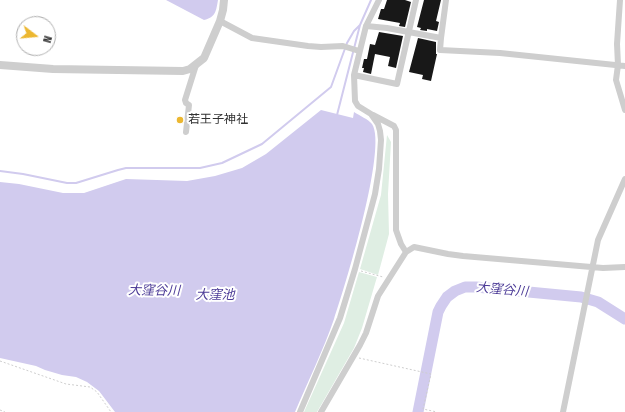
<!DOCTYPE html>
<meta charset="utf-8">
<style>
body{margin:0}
#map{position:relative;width:625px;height:412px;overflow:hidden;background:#fff;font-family:"Fira Sans Condensed",sans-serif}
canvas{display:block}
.north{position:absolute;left:16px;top:16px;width:40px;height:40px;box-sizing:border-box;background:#fff;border:1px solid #adadad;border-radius:50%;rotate:106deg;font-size:11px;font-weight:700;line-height:16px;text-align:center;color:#313131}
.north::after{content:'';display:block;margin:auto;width:14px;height:18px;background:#ecb730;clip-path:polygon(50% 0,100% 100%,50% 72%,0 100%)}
</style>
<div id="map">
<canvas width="625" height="412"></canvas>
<div class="north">N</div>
</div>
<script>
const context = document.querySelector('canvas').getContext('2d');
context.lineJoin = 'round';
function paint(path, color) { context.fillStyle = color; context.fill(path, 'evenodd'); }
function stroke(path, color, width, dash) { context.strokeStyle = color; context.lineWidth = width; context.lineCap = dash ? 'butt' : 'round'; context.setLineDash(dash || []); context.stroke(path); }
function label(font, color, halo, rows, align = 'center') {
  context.font = font + ' "Fira Sans Condensed","Noto Sans JP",sans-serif'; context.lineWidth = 4; context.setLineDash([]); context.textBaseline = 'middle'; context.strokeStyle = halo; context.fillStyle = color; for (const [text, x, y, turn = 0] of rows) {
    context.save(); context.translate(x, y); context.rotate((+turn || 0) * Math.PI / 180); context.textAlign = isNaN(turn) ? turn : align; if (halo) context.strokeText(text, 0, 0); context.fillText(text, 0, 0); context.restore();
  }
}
paint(new Path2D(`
 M387,135L391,142L388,194L389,234L378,275L360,269L381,195Z
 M359,272L377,277L362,328L354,348L317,412H304L344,323Z`), '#dfeee3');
paint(new Path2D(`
 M166,0H218C216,11 216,17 204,20Z
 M321,110L353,118L354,112C360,116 368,119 372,124C388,147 344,290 334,319C323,351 308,381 295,412H115L99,391L87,382L76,377L62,375L45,370L36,366L0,358V182L19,184L63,193H84L126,179L187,181L215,176L242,168L266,154Z`), '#d1cbee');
stroke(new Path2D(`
 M337,115L360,25L371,0
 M0,171L23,174L67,183H76L118,170L126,168H200L222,163L262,144L331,87L347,43L354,31L360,25`), '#d1cbee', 2);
stroke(new Path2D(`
 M418,412L438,312L441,306L447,297L455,291L465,287H476L581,297L598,302L625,319`), '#d1cbee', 11);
paint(new Path2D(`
 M387,0H405L411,2L405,27L399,26L400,23L378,19L381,9H384Z
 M424,0H441L436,21L439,22L437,31L427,29V31L420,30L421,28L417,27Z
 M379,32L403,36L396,68L388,66L390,57L375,54L371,74L363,72L364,68H362L364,59H367L370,44L375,45Z
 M418,38L436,42V54H437L431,81L422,79L423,75L409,72Z`), '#181818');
stroke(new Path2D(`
 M361,271L383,277
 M359,358L431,374L423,409L437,412
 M0,361L66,384L90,387L97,392L111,412
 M0,410L5,412`), '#cecece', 1, [2, 2]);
stroke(new Path2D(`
 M620,0L617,44L618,65L616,80L625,110
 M220,21L252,38L308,46L321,47L343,46L359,51
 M366,26L387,28L441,38L440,50L500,53L625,66
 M441,38L446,0
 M354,75L397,84L416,0
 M373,115L394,126L396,130V230L401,244L406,252
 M186,132L189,105L186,103L185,100L196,65
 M300,412L340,318L355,269L375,194L379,169L381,140L380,131L378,124L371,114L358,106L355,101L354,75L366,26L379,0
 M321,412L360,345L366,333L378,296L406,252L414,247L448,254L463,256L603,268L625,267
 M563,412L598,240L625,179`), '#cecece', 6);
stroke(new Path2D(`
 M0,65L53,69L183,71L190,69L204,58L220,21L223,10L224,0`), '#cecece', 8);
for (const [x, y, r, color] of [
 [180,120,4,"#ecb730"]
]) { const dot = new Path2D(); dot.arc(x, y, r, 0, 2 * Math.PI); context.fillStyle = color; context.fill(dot); stroke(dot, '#fff', 1.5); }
label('12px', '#313131', '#fff', [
 ["若王子神社",188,120]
], 'left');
label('italic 13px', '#4c3b97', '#fff', [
 ["大窪谷川",502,290,5],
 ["大窪谷川",154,291,1],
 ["大窪池",215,295]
]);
</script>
